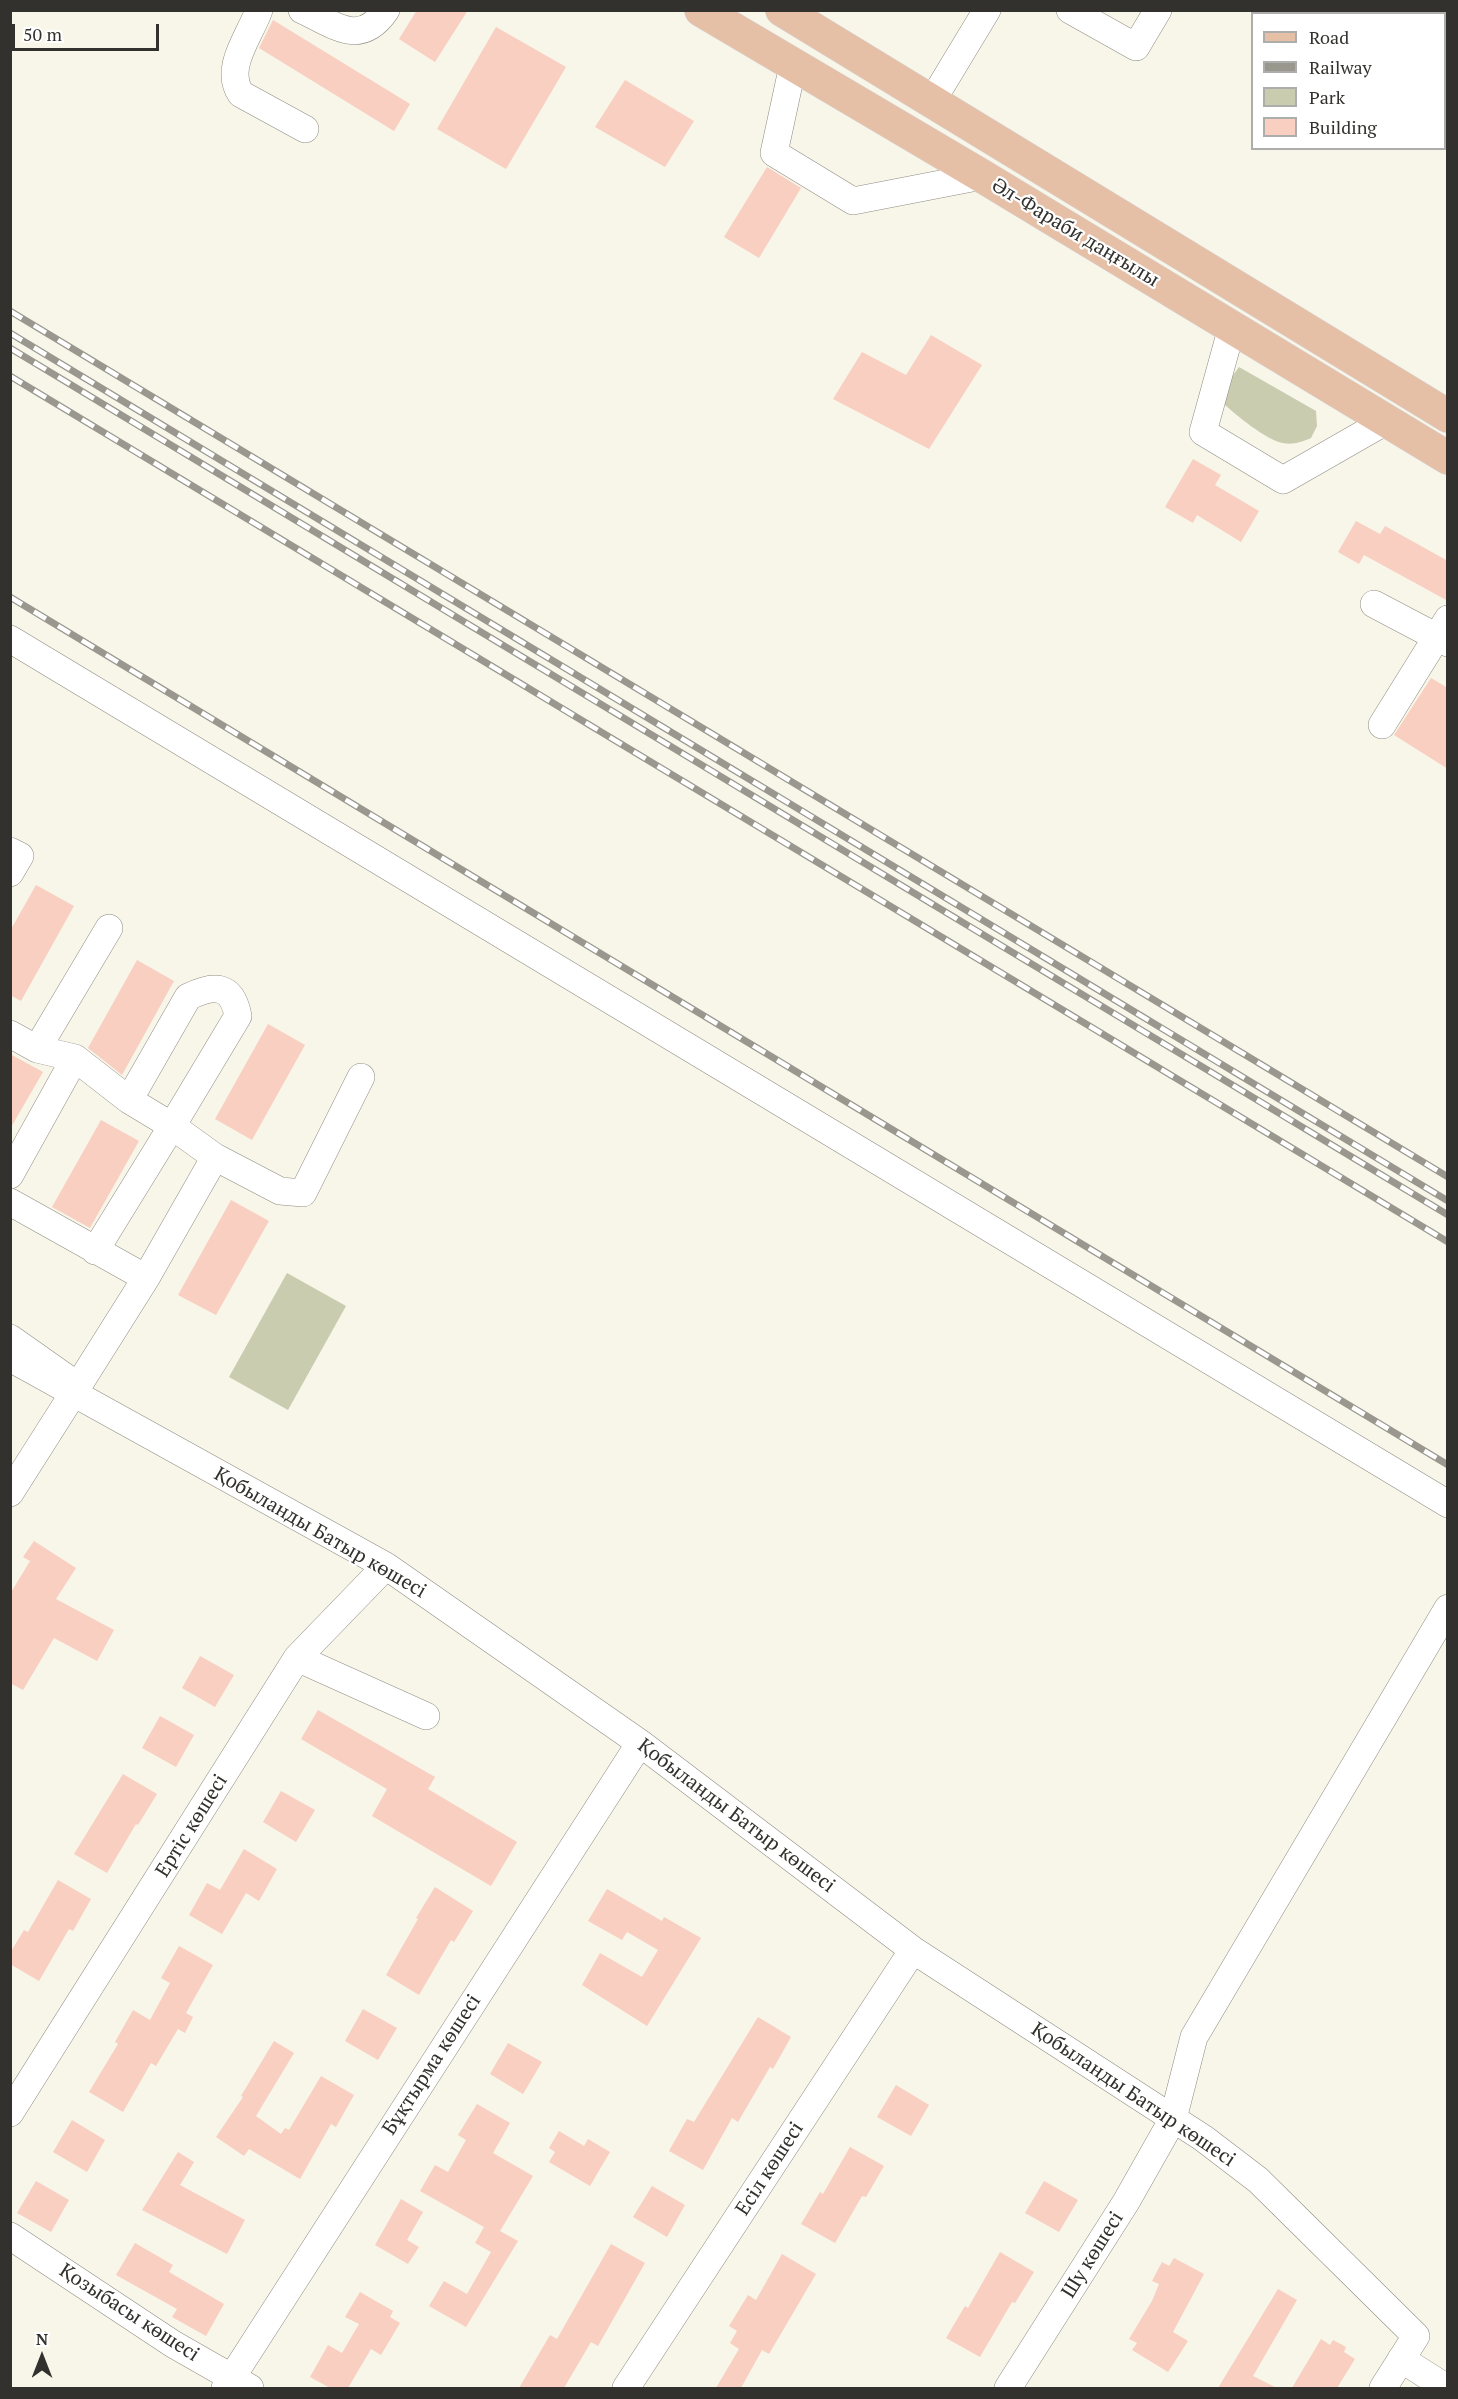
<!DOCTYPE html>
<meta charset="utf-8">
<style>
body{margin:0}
#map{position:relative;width:1458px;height:2399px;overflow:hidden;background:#f8f5e9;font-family:"PT Serif",serif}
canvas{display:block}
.frame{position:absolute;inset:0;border:12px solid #32312d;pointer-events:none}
.legend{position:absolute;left:1251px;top:12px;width:195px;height:138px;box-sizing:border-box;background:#fff;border:2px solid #adadab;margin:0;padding:8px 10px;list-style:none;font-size:18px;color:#32312d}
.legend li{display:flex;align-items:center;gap:12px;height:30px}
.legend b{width:30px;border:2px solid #adadab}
.north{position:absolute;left:12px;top:2327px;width:60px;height:60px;-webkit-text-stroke:4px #fff;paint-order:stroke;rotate:0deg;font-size:16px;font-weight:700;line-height:24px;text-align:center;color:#32312d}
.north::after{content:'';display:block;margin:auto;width:21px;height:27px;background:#32312d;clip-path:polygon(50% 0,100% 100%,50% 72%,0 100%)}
.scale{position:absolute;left:12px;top:24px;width:147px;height:27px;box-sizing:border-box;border:3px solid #32312d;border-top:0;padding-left:8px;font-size:18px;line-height:21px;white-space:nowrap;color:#32312d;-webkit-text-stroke:4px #fff;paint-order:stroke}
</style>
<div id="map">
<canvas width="1458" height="2399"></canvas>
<div class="frame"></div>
<ul class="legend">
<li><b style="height:8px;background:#e6bfa7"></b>Road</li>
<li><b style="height:8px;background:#99978e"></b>Railway</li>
<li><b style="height:16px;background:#c9ccae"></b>Park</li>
<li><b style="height:16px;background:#f8cfc0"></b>Building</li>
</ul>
<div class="north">N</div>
<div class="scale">50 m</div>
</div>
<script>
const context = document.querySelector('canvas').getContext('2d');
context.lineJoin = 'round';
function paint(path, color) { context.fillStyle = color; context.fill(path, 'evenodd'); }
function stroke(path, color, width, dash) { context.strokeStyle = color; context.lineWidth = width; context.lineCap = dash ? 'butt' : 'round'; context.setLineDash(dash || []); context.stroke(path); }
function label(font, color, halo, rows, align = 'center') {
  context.font = font + ' "PT Serif",serif'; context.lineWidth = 4.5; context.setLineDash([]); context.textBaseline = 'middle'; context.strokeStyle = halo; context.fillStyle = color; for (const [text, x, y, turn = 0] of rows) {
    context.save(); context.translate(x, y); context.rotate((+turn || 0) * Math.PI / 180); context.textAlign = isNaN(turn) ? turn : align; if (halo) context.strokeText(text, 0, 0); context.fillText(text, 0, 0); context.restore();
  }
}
paint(new Path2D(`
 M1239,367L1316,411L1317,426L1311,438C1301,442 1293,445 1283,443C1266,440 1236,415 1223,403L1226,385Z
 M287,1273L346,1306L288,1410L229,1377Z`), '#c9ccae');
paint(new Path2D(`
 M417,10H468L435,62L399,39Z
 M273,20L410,104L394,131L259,48Z
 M496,27L566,67L506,169L437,129Z
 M625,80L694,121L665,167L595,127Z
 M767,167L801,188L759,258L724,237Z
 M931,335L982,365L929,449L833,399L862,352L906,375Z
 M1193,459L1221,475L1215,485L1259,511L1241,542L1197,515L1193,523L1165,507Z
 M1356,521L1380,534L1385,526L1448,561V601L1364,555L1359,564L1338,552Z
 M1431,678L1448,688V769L1394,735Z
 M36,885L74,906L21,1001L10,995V931Z
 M137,960L174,981L122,1075L88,1048Z
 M268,1024L305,1045L252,1140L215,1119Z
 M10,1054L43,1072L10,1129Z
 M101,1120L139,1141L90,1228L52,1207Z
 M231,1200L269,1221L216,1315L178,1295Z
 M34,1541L76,1568L56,1599L114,1630L97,1661L54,1638L23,1690L10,1683V1594L30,1561L23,1557Z
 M200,1656L234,1675L215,1707L182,1688Z
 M318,1710L435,1777L428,1789L517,1842L491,1886L372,1816L387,1789L301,1739Z
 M160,1716L194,1735L176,1767L142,1748Z
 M123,1774L157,1794L138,1825L136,1824L107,1873L74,1854Z
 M281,1791L315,1810L296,1842L263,1822Z
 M244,1849L277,1869L259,1901L246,1893L222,1934L189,1915L207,1883L220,1890Z
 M58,1880L91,1899L73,1931L69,1929L39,1981L10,1964V1953L24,1930L28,1932Z
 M435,1887L473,1911L454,1942L451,1940L419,1995L386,1975L418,1919L416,1918Z
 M607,1889L662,1921L664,1917L701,1938L647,2026L582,1985L600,1953L642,1977L658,1950L627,1932L622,1940L588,1921Z
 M179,1946L213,1965L186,2013L193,2017L185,2033L178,2029L156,2066L151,2063L123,2112L89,2092L118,2044L115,2042L133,2010L150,2020L170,1983L161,1978Z
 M363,2009L397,2028L378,2060L345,2041Z
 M758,2017L791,2037L773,2069L770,2067L738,2122L732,2118L703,2170L669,2151L687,2119L694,2122Z
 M274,2041L294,2053L256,2116L281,2134L285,2128L289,2130L321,2076L354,2095L336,2127L331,2124L300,2179L249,2149L244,2156L216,2137L243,2097L241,2096Z
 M508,2043L542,2062L523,2094L490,2074Z
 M896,2085L929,2105L911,2136L877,2117Z
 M477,2104L510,2123L493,2153L533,2176L500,2231L518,2241L466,2327L429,2306L444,2281L467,2294L491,2252L475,2243L484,2227L420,2191L435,2165L448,2172L466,2140L458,2135Z
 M72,2120L105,2140L87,2172L53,2152Z
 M559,2131L584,2146L588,2139L610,2152L590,2186L549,2162L555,2152L549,2148Z
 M850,2147L884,2166L866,2197L862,2196L835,2243L801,2224L820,2192L823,2194Z
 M178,2152L194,2162L180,2185L245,2220L227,2254L142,2210Z
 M36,2181L69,2200L51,2232L17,2213Z
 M1044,2181L1078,2200L1059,2232L1025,2213Z
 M652,2186L685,2205L667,2237L633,2217Z
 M401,2199L423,2212L407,2240L419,2247L408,2264L375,2245Z
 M135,2243L173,2265L169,2272L224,2304L206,2336L172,2317L177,2309L116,2275Z
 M611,2244L645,2263L598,2346L591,2342L564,2388H519L550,2335L557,2339Z
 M1000,2252L1034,2272L1015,2303L1012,2302L980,2357L946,2338L965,2306L968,2308Z
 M782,2254L816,2274L769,2354L762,2350L741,2388H716L739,2349L730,2343L737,2331L729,2326L748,2295L756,2300Z
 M1174,2258L1204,2274L1173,2332L1188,2341L1168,2372L1132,2350L1137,2343L1129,2339L1152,2301L1159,2284L1152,2281L1162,2262L1169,2266Z
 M1278,2289L1297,2300L1253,2376L1277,2388H1218Z
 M360,2292L393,2311L390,2317L400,2323L381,2355L371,2349L348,2388H330L310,2377L328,2345L342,2353L359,2324L345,2317Z
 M1321,2339L1330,2345L1333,2340L1346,2347L1344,2352L1355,2359L1337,2388H1292Z`), '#f8cfc0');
const minor = new Path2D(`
 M259,10C250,36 223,68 241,94L305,129
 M302,10C335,25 360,48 386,10
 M1070,10L1136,47L1158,10
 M793,65L774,153L853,201L982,176
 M932,101L987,10
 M1232,327L1203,432L1283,480L1386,421
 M1374,604L1448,643
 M10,639L1448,1504
 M1382,725L1448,619
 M10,851L20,856L10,873
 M10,1034L37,1049L75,1058L129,1100L172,1126L95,1251
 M37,1049L109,928
 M215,1157L280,1191L303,1193L361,1077
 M10,1175L75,1058
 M10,1202L146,1278
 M10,1338L78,1386L146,1278L215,1157L172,1126L238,1016C232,984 214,984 188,997L129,1100
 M10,1358L386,1566L640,1743L913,1950L1203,2138L1258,2180L1416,2336L1383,2388
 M10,1493L78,1386
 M297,1658L386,1566
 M10,2113L297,1658L426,1716
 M10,2236L173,2344L250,2388
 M1401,2359L1447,2388
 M225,2388L640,1743
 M626,2388L913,1950
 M1008,2388L1126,2202L1173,2119L1194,2037L1448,1608`);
const major = new Path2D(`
 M701,10L982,176L1448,458
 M782,10L1448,416`);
stroke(minor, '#8f8c82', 28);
stroke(major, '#d6d6d5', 34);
stroke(minor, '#fff', 27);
stroke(major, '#e6bfa7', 33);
const rail = new Path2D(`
 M10,311L1448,1177
 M10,333L1448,1201
 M10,348L1448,1215
 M10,376L1448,1242
 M10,597L1448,1465`);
stroke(rail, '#99978e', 7);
stroke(rail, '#fff', 4.5, [14]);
label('20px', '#32312d', '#fff', [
 ["Әл-Фараби даңғылы",1075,233,31],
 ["Қобыланды Батыр көшесі",320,1533,30],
 ["Қобыланды Батыр көшесі",736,1816,37],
 ["Ертіс көшесі",192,1826,-58],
 ["Бұқтырма көшесі",432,2065,-57],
 ["Қобыланды Батыр көшесі",1133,2095,34],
 ["Есіл көшесі",770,2169,-57],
 ["Шу көшесі",1093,2255,-58],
 ["Қозыбасы көшесі",129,2313,33]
]);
</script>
